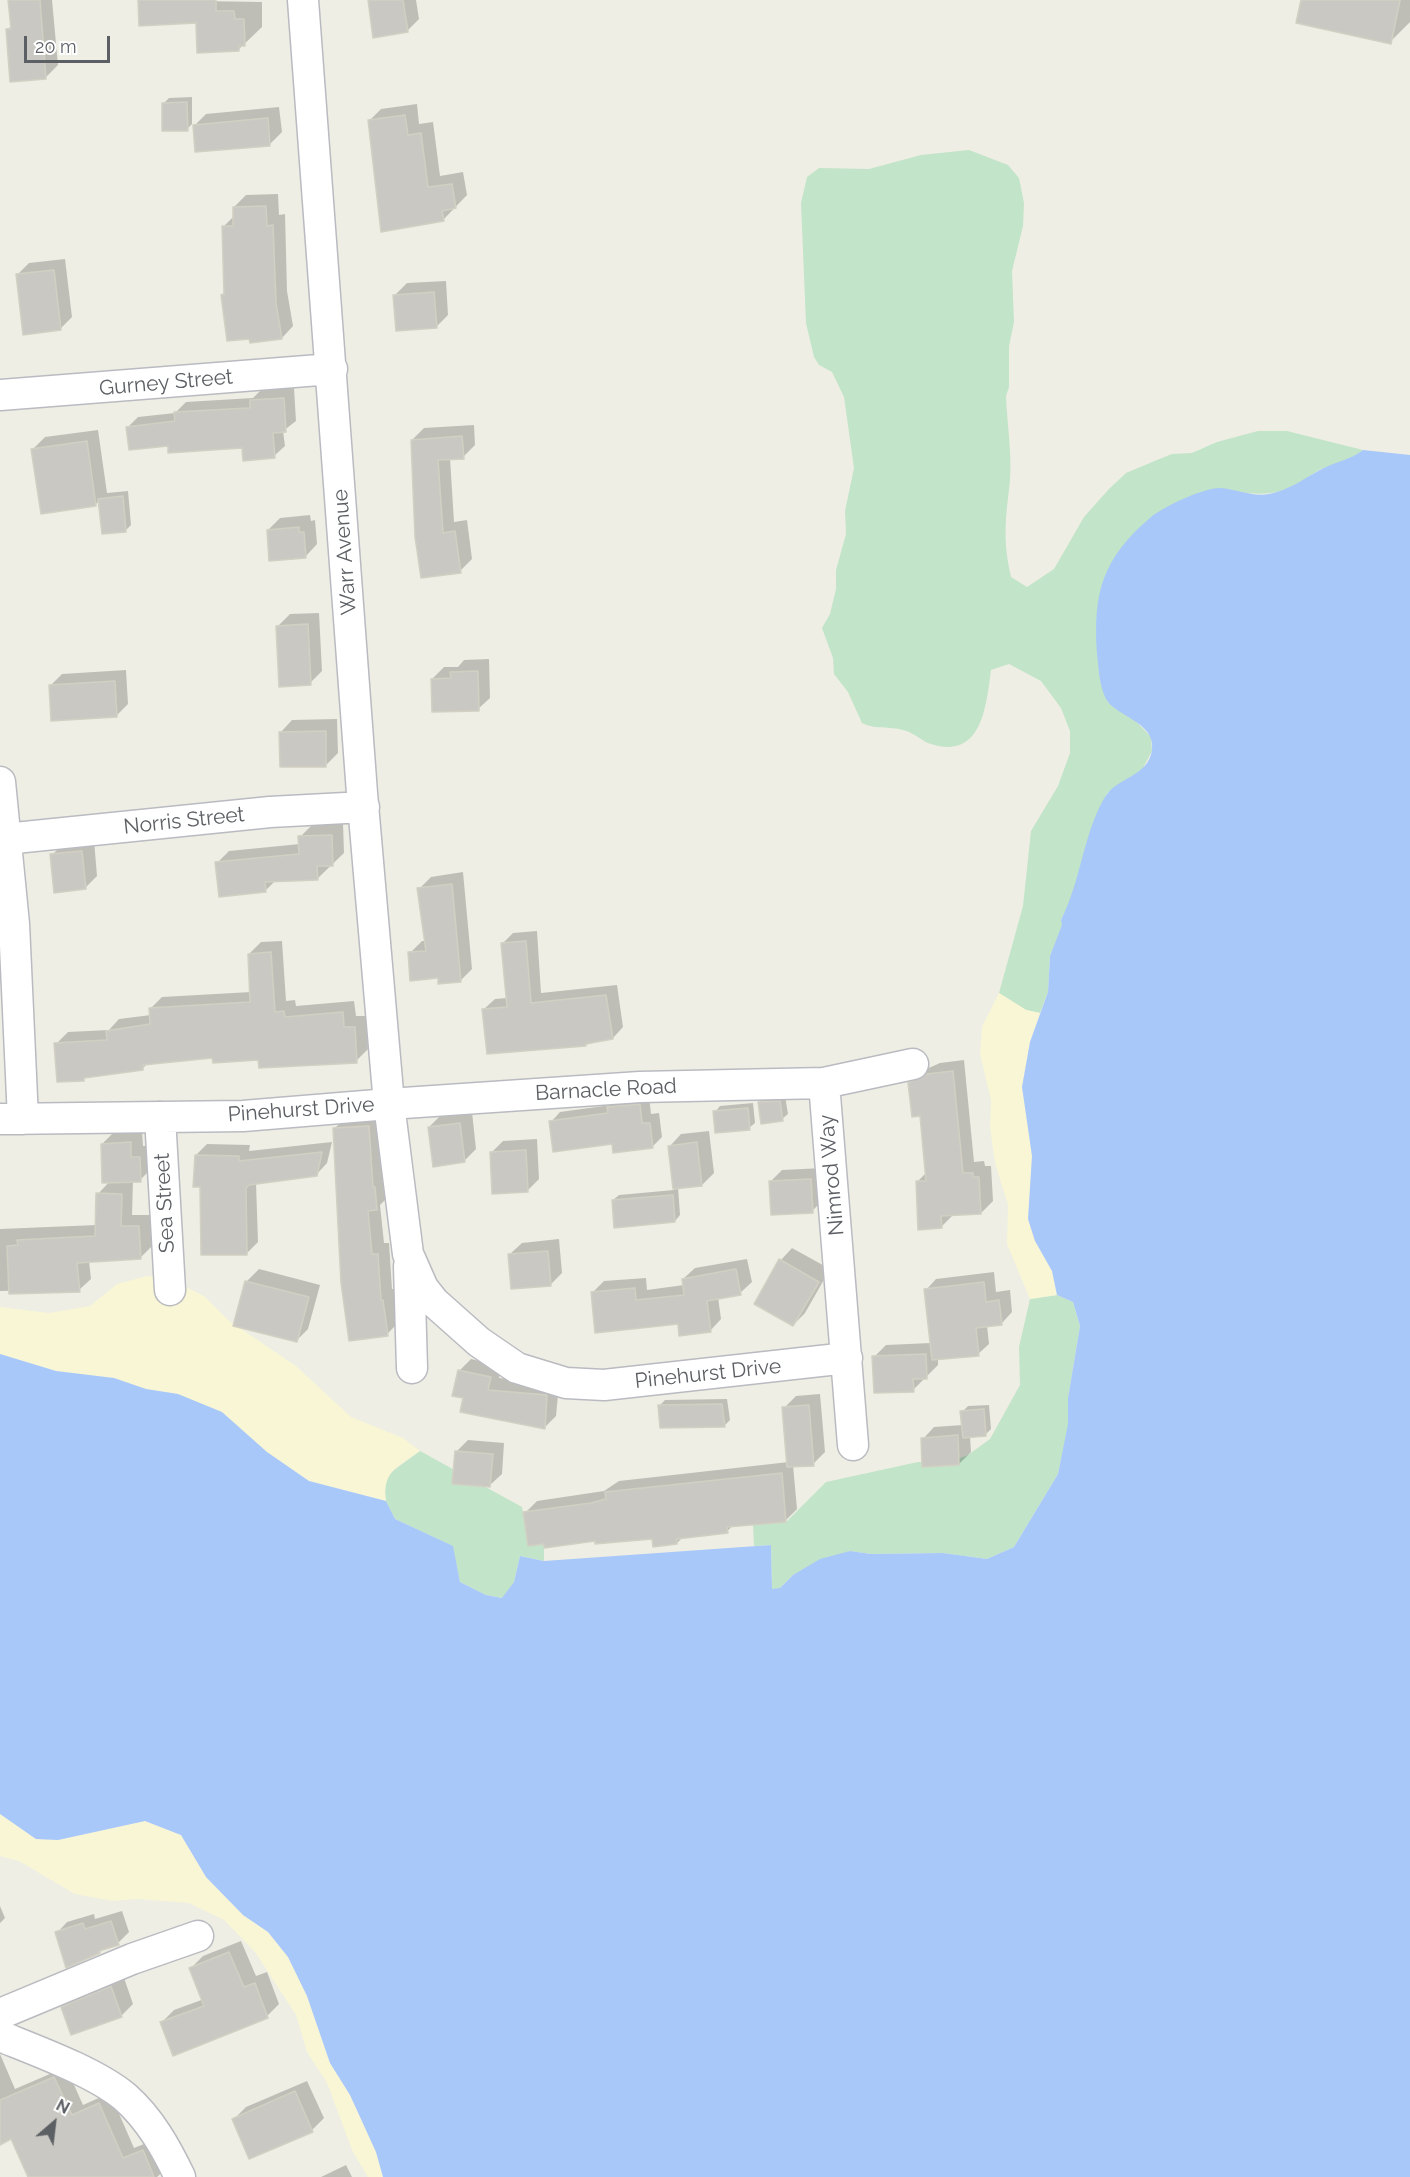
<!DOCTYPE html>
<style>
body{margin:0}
#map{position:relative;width:1410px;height:2177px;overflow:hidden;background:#eeeee5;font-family:Raleway,sans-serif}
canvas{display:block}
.north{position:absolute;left:24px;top:2093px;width:60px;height:60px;-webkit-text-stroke:4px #fff;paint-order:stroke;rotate:28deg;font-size:16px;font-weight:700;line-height:24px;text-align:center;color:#5c5f64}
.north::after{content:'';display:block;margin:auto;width:21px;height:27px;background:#5c5f64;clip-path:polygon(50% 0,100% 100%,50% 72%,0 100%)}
.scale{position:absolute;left:24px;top:36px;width:86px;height:27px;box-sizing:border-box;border:3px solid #5c5f64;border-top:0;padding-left:8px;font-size:18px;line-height:21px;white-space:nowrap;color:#5c5f64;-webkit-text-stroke:4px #fff;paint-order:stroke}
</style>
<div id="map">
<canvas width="1410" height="2177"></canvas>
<div class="north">N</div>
<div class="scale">20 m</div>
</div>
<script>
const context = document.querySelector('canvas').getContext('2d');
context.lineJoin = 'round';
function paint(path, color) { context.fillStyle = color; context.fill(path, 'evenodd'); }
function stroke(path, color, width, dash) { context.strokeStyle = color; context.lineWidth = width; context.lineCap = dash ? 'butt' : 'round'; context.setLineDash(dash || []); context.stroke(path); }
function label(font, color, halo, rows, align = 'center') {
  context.font = font + ' Raleway,sans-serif'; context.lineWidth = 4.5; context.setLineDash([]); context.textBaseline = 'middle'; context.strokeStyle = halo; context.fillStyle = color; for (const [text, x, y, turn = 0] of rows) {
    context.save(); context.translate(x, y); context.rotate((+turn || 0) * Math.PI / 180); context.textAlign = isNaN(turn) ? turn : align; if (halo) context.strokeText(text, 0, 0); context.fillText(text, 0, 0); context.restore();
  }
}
paint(new Path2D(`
 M969,150L1008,165L1019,178L1024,203L1023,226L1012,271L1014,322L1009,346V387L1006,396C1007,423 1012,453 1010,480C1006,518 1002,537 1011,577L1027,587L1054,569L1084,517L1109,489L1126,473L1157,460L1172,454L1192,453L1217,442L1258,431H1287L1363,450C1350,461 1336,463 1321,469C1312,473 1306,481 1297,485C1271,498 1247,494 1219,488L1107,701L1133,718L1151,737L1152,751L1141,772L1107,793L1073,896L1061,920L1063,925L1050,956L1048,992L1040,1013L1026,1010L999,993L1023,906L1031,831L1058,786L1070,753V731L1061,708L1041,681L1009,664L991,670C986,707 982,762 928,743C920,739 912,732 903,730C889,726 876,730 862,723L848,692L834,674L833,658L822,628L830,614L836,589V570L846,534L845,511L854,468L844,397L832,372L819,365L814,357L806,323L801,203L807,177L819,168L869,169L921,155Z
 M1057,1295L1073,1302L1080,1326L1068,1398L1069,1424L1058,1474L1014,1547L987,1559L943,1553L871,1554L850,1551L793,1575L780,1588L772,1590L771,1545L754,1546L753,1525L786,1522L826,1482L918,1462L946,1463L968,1455L990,1439L1020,1385L1019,1347L1030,1299Z
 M420,1451L522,1507L528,1546L544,1544V1561L520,1556L514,1582L503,1598L486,1595L460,1582L452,1546L395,1519L386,1501L384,1484L390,1473Z`), '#c2e4c8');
paint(new Path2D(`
 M999,993L1026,1010L1040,1013L1030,1042L1022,1087L1032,1156L1028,1219L1035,1241L1052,1271L1057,1295L1030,1299L1007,1244L1008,1205L995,1163L990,1127L991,1100L980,1054L982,1027Z
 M147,1276L165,1277L204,1296L228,1320L296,1366L351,1417L403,1438L420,1451C398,1467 382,1471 386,1501L309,1481L178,1394L146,1389L114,1378L56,1371L0,1354V1307L49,1313L90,1306L117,1284Z
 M0,1814L36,1839L58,1840L145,1821L181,1835L206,1877L243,1915L268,1932L288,1957L307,1996L330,2063L350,2095L376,2152L383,2177H368L353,2152L327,2083L307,2052L296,2015L255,1952L224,1920L189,1903L138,1899L112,1901L75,1894L19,1861L0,1856Z`), '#f8f6d5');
paint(new Path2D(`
 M1363,450L1410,455V2177H383L376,2152L350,2095L330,2063L307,1996L288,1957L268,1932L243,1915L206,1877L181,1835L145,1821L58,1840L36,1839L0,1814V1354L56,1371L114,1378L146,1389L178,1394L222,1412L267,1452L309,1481L386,1501L395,1519L453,1546L460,1582L486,1595L502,1598L514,1582L520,1556L544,1561L771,1545L772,1589L780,1588L793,1575L820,1559L850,1551L871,1554L943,1553L987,1559L1014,1547L1058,1474L1068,1424V1398L1080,1326L1073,1302L1057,1295L1052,1271L1035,1241L1028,1219L1032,1156L1022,1087L1030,1042L1048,992L1050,956L1062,925L1061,920C1081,881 1083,834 1105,797C1117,777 1148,777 1152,750C1156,722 1115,716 1106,699C1099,685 1099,670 1097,654C1093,593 1102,559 1150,518C1162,507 1203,488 1220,488C1237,489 1252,497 1269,494C1289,490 1302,480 1318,471C1333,462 1349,461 1363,450Z`), '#a9c8fa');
paint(new Path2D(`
 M10,0H52L58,65L46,77L7,30L12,25Z
 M139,0L262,2V27L238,50L198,21Z
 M369,0H416L419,19L407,31Z
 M1302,0H1410V22L1390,42Z
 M192,97V124L187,129L164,103L169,98Z
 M417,104L419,124L433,122L440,176L463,172L467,195L443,220L369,121L381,109Z
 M279,107L282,132L270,144L194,126L206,114Z
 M278,194L279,215L285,214L287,291L293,326L282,338L222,295L225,292L223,227L234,216V207L246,195Z
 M65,259L72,317L60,329L17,275L29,263Z
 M446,281L448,315L436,327L395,295L407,283Z
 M294,388L296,421L283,431L285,446L274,456L244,447L169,444L128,427L138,417L175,413L186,402L253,398L261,390Z
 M474,425L475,445L463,457L450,458L454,522L467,520L472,559L460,571L422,577L412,440L424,428Z
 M98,430L107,493L128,491L131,525L126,530L100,500L95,505L33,449L45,437Z
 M310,515L311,521L315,520L317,544L306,556L268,530L280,518Z
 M319,613L322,671L310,683L278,626L290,614Z
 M489,659L490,698L478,709L432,679L444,667H458L464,660Z
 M126,670L128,704L116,716L50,686L62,674Z
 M337,719L338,753L326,765L281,732L292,720Z
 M343,824L344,853L317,879L276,880L265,891L217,863L229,851L300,844V837L312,825Z
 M94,840L97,876L85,888L52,855L64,843Z
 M463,872L472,969L460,981L440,976L410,953L422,941H426L419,889L431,877Z
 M537,931L541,993L617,985L623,1027L613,1038L585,1045L484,1009L495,999L507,998L502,944L513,933Z
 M282,941L286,1001L295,1000L296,1006L354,1001L356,1016H366L368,1049L356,1061L214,1057L148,1063L143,1068L87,1076L83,1079L56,1044L68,1032L109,1030L119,1019L151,1015L150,1009L162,997L251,992L249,954L261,942Z
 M964,1060L974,1162L984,1161L985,1166H991L993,1201L981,1213L954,1214L941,1227L917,1182L927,1172L921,1115L910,1083L922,1071L940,1063Z
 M649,1095L651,1114L659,1113L662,1137L652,1147L551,1122L560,1112L611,1105L619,1097Z
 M785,1096L788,1114L782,1119L759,1102L765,1097Z
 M753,1103L755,1123L749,1128L715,1112L720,1106Z
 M472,1112L476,1149L464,1161L429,1127L441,1115Z
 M380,1115L388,1197L380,1205L384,1243H389L392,1289H394L399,1322L387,1334L334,1129L346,1117Z
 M142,1131L143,1146H151L152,1168L140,1180H133L132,1215H150L152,1246L140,1258L89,1261L91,1279L79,1290L0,1291V1229L97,1225L98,1194L110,1181L102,1144L114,1132Z
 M709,1131L714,1173L702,1185L678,1187L680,1215L675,1221L613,1200L619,1195L674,1190L670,1146L681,1134Z
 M537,1139L539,1179L527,1191L491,1153L503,1141Z
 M332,1142L327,1163L316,1175L256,1183L258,1242L247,1253L202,1186L196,1155L207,1144L250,1145L249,1151Z
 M823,1168L824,1199L812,1211L770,1182L782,1170Z
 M559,1239L562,1273L550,1285L510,1254L522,1243Z
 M792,1248L830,1269L805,1313L793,1325L781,1260Z
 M747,1259L752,1282L740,1293L718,1297L721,1319L710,1331L593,1292L604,1281L646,1278L647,1290L684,1285L683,1279L695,1268Z
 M259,1269L320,1285L308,1329L296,1341L235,1325L247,1281Z
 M994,1272L996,1292L1010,1290L1012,1312L1002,1323L987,1325L989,1344L978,1354L938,1358V1365L913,1390L874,1357L886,1345L931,1343L926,1290L936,1279Z
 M471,1359L502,1366L499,1378L559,1384L556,1416L544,1428L465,1397L459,1371Z
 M820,1394L825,1452L813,1464L793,1465L797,1509L785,1521L734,1525L727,1531L683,1537L677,1543L654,1537L596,1539L525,1513L537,1501L604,1491L619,1481L789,1462L784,1408L796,1396Z
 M727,1399L730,1420L724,1426L659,1406L665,1400Z
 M989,1405L991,1429L985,1435L970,1436L971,1452L959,1464L923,1439L934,1427L963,1425L962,1412L968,1406Z
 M468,1440L504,1443L502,1474L490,1485L456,1452Z
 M0,1906L5,1918L0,1923Z
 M122,1911L129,1932L118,1943L104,1947L100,1952L57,1933L67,1922L94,1914L95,1919Z
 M241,1941L256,1976L267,1972L279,2004L267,2016L174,2054L162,2022L174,2010L204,1999L191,1968L203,1956Z
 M123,1975L133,2004L121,2016L64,2007L76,1995Z
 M0,2054L15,2089L66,2067L83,2105L110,2093L134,2148L154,2140L166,2169L157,2177H30L12,2137L0,2143Z
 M307,2081L324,2118L312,2130L234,2119L246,2107Z
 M346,2165L352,2177H321Z`), '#0003');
const building = new Path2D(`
 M8,0H40L46,79L10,82L6,29H11Z
 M138,0H216V11H234L235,19H244L245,46H239V51L197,53L196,23L139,26Z
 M368,0H403L408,32L373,38Z
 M1301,0H1400L1391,44L1296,23Z
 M187,102L188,131H162V103Z
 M405,115L408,135L421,133L428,187L452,184L456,208L442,211L444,221L381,232L368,120Z
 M268,118L270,146L195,152L193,125Z
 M266,206L267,226L273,225L276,303L282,339L250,343L249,339L227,341L221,295L224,294L222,226H233V207Z
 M54,270L61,330L23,335L16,274Z
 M434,292L437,328L396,331L393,295Z
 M284,398L286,432L273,433L275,458L243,461L242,448L168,453V446L129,450L126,427L175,421L174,412L250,408V400Z
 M462,436L464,459L438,460L443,533L455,531L461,573L421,578L415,537L411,440Z
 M87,441L96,506L41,514L31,449Z
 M123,496L126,532L102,534L98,499Z
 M299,527V532H304L306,558L269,561L267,530Z
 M308,624L311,685L279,687L276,626Z
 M478,671L479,711L432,712L431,679L451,678L450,672Z
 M115,681L117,717L51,721L49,685Z
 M326,731V767H280L279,732Z
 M332,835L333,866H317L318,880L265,882L266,892L219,897L215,862L299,854L298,836Z
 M82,851L86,889L54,893L50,854Z
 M452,884L461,982L438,984V978L410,981L408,952L426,951L417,888Z
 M526,941L531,1003L606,995L613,1039L585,1044L586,1046L487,1054L482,1009L507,1007L501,943Z
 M271,952L275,1012L284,1011L285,1017L343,1012L344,1027H355L357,1063L259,1068L258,1060L213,1063L212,1058L143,1065V1070L84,1078V1081L57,1082L54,1043L107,1040L106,1031L150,1024L149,1008L250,1002L248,954Z
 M953,1071L963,1173H973V1177H979L981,1214L941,1216L942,1228L918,1230L916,1181H926L920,1116L912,1117L908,1083L927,1074Z
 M780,1101L783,1121L761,1124L758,1102Z
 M640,1104L642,1123H650L653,1148L613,1153L612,1144L553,1152L549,1121L608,1113L607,1107Z
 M748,1108L750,1130L715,1133L713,1111Z
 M460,1123L465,1162L433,1167L428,1127Z
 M369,1126L373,1187H375L377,1210L368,1211L372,1254H378L381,1300H383L388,1336L349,1341L341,1283L333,1128Z
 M131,1142V1157H140L141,1182L102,1183L101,1144Z
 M697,1142L702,1186L673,1189L668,1146Z
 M526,1150L528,1192L492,1194L490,1152Z
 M322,1152L317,1176L249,1185L246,1188L247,1255H201L200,1187H193L195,1155L239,1156V1161Z
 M811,1179L813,1213L771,1215L769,1181Z
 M96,1193L122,1194L121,1226H139L141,1259L77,1263L80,1292L9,1294L7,1246L18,1245L17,1240L95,1236Z
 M673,1195L675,1222L614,1228L612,1200Z
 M548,1251L551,1286L511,1289L508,1254Z
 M779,1259L819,1282L793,1326L754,1304Z
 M736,1269L741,1295L707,1301L711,1332L679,1336L678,1324L595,1333L591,1292L635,1288L636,1300L684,1295L682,1279Z
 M245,1281L309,1297L297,1342L233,1326Z
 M984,1282L986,1302L999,1300L1002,1325L976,1328L979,1356L932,1360L924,1289Z
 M926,1354L927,1379H913L914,1392L874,1393L872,1356Z
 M458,1370L491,1377L488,1390L547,1395L545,1429L460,1412L463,1398L452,1396Z
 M722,1404L725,1427L660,1428L658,1405Z
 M809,1405L814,1466L787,1467L782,1407Z
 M984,1409L986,1436L963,1438L960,1411Z
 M958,1435L959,1465L922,1467L921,1438Z
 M455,1451L493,1454L490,1487L452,1484Z
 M782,1473L786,1522L727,1527L728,1533L677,1539V1544L653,1547L652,1539L595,1544V1541L544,1548V1544L528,1546L523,1512L591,1503L606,1499L605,1492Z
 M111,1921L119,1945L99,1951L100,1953L66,1968L55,1932L83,1923L85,1929Z
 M229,1952L244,1987L255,1983L268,2018L173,2056L160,2022L204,2006L189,1968Z
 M111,1986L122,2017L71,2035L61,2007Z
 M54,2077L72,2115L99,2103L123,2158L143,2150L154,2177H28L11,2139L0,2145V2100Z
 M295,2091L313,2132L249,2159L232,2119Z`);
paint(building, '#cac8c2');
stroke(building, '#d2d0c3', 1.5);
const street = new Path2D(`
 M303,0L362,793L389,1104L640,1087L824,1083
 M0,395L332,369
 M0,782L14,924L23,1119
 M5,839L270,812L364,807
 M160,1117L170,1290
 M0,1119L243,1116L389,1104L408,1254L423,1288L434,1302L479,1342L517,1368L566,1383L604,1385L847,1358
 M409,1266L412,1368
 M853,1445L824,1083L913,1064
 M0,2014L132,1959L198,1936
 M0,2036C37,2051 95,2072 125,2097C150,2119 166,2148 180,2177`);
stroke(street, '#b9bbc0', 33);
stroke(street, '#fff', 30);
label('21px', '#5c5f64', '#fff', [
 ["Gurney Street",166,383,-5],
 ["Warr Avenue",345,552,-94],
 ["Norris Street",184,821,-6],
 ["Barnacle Road",606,1090,-3],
 ["Pinehurst Drive",301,1110,-4],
 ["Nimrod Way",832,1175,-95],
 ["Sea Street",165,1203,-93],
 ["Pinehurst Drive",708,1374,-6]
]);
</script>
